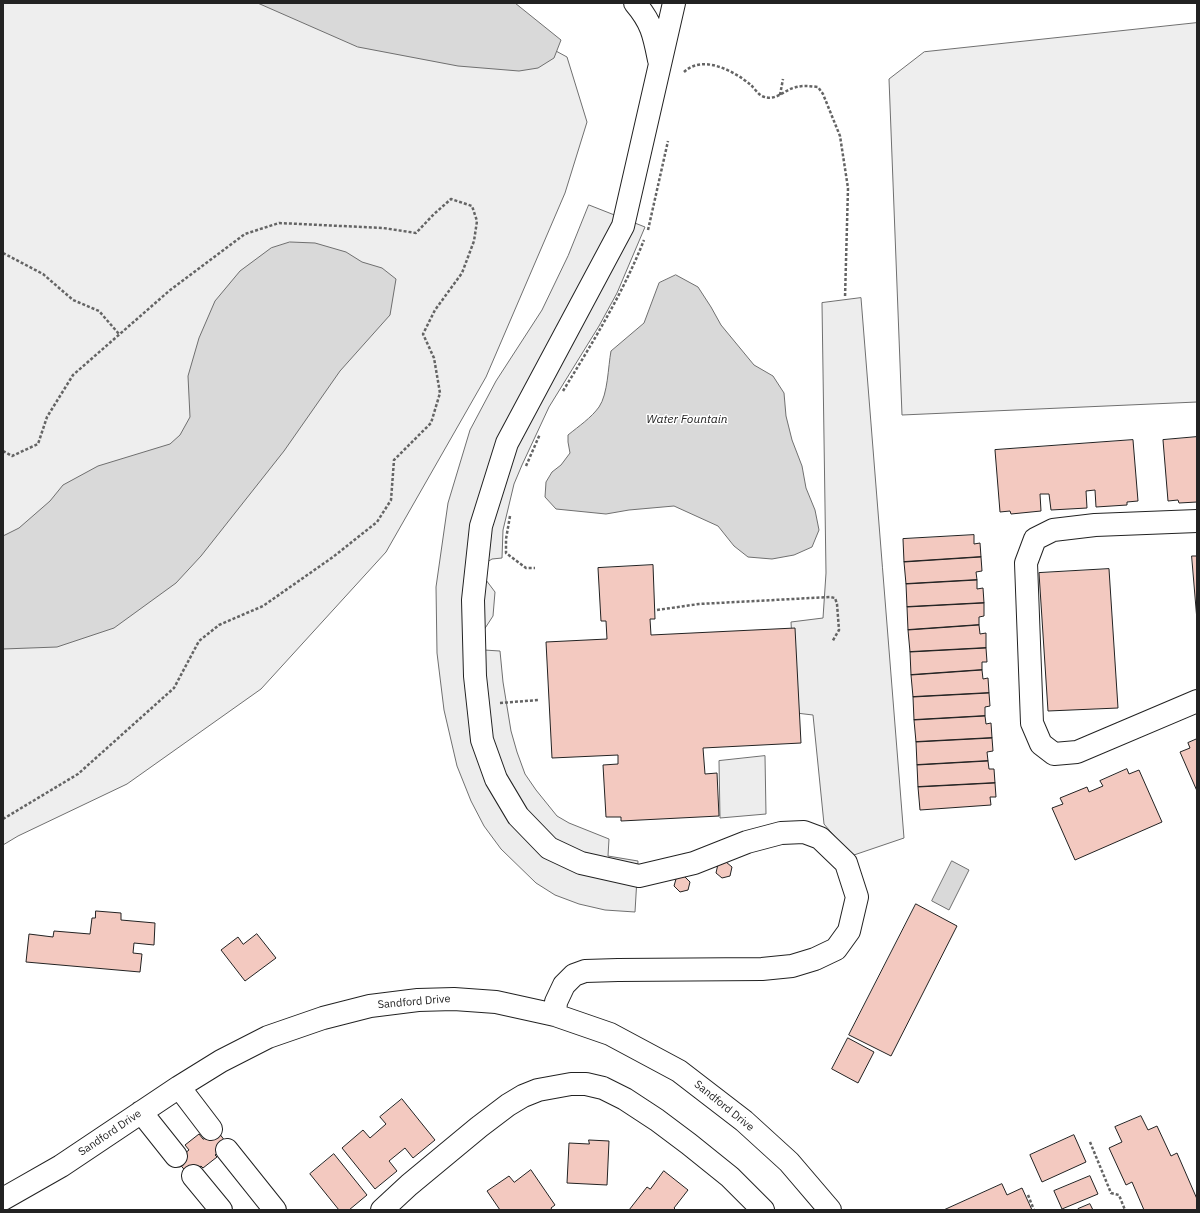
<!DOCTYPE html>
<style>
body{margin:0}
#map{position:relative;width:1200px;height:1213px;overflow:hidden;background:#fff;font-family:"IBM Plex Sans",sans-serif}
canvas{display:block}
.frame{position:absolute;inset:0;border:4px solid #222;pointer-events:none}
</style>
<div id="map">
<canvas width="1200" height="1213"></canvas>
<div class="frame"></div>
</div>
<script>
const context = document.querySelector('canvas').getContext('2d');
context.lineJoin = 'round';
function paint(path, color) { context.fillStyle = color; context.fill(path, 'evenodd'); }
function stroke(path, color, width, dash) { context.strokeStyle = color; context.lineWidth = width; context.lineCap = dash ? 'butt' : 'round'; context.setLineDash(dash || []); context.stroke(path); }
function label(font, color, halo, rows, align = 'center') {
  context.font = font + ' "IBM Plex Sans",sans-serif'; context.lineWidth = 3; context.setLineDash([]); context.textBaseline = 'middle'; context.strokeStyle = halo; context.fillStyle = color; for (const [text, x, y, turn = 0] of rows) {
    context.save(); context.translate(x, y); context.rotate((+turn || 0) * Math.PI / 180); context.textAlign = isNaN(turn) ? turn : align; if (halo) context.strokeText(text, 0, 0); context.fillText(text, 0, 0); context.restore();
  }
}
const green = new Path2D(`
 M3,3H439L508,25L567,57L587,122L565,193L486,377L386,552L261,689L127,784L18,836L3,845Z
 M1197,23V402L902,415L889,79L924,52Z`);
paint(green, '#eee');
stroke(green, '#6f6f6f', 1);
const parking = new Path2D(`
 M589,205L645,227L617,293L599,326L549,407L522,465L514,484L503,530L502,558L492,559L484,564L483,576L495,592L493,616L480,636L484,650L500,651L503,682L511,731L517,752L525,774L536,790L557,816L569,823L609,839L608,856L638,861L635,912L605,910L579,904L555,895L536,883L501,849L484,826L471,801L457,766L444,710L437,653L436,587L448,503L470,430L496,381L542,310L568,256Z
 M861,298L904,838L851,856L824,824L813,715L796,713L791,622L823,618L826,573L822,303Z
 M765,756L766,814L720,818L719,761Z`);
paint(parking, '#ededed');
stroke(parking, '#6f6f6f', 1);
const water = new Path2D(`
 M258,3H515L561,40L554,58L538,68L519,71L458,66L358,47Z
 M290,242L315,243L346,252L362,262L382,268L396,279L390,315L340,371L284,451L201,556L176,583L114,628L57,647L3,649V536L19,528L50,501L63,485L98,466L170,444L180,435L190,417L188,376L199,338L215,301L240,271L271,248Z
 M676,275L698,287L711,307L721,325L754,365L773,376L784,393L786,416L792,440L802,466L806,488L815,510L819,530L812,547L794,555L772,559L748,557L734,546L718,526L674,506L629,510L606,514L556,509L545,497L546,482L552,472L561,465L570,453L568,442V435C579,426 591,418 599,407C608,394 608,367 611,351L644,323L659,283Z
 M952,861L969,870L949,910L932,901Z`);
paint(water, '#d9d9d9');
stroke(water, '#6f6f6f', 1);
const building = new Path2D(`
 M1197,437V502L1179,503L1178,500L1168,501L1163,440Z
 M1133,440L1138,501L1127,502V505L1096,507L1095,490L1086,491L1087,508L1051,510L1049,494H1040L1041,511L1011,514L1010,511L1000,512L995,450Z
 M974,535V544L980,543L981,557L904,562L903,539Z
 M1192,556H1197V620Z
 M981,557L982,571L976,572L977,580L906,584L904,562Z
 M653,565L655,619H650L651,635L795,628L801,743L703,748L705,774L717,773L719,816L621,821V817H606L603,765L618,764V755L552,758L546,642L607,639L606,621H601L598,568Z
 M1109,569L1118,708L1048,711L1039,573Z
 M977,580V589L983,588L984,603L907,607L906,584Z
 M984,603V616L979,617V625L908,630L907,607Z
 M979,625L980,634L986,633V648L910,652L908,630Z
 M986,648L987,662H982V670L911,675L910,652Z
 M982,670L983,679L988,678L989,693L913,697L911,675Z
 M989,693L990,706L985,707V716L914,720L913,697Z
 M985,716L986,724L991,723L992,738L916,742L914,720Z
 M992,738L993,751L987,752L988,761L917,765L916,742Z
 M1197,739V791L1180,752L1190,748L1188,743Z
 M988,761L989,769H994L995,783L918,787L917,765Z
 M1127,769L1129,774L1139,770L1162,822L1075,860L1052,808L1063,804L1060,798L1087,787L1089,792L1103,786L1100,781Z
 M995,783L996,797H990L991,805L920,810L918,787Z
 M726,862L732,867L730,876L722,878L716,873L718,864Z
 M684,876L690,882L688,890L680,892L674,886L676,879Z
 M916,904L957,926L891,1056L849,1035Z
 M96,911L121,913V920L155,923L154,945L134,943L133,953L142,954L140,972L26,962L29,934L53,937L54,931L90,934L92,918H95Z
 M257,934L276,958L245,981L221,950L238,937L243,944Z
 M848,1038L874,1052L858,1083L832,1069Z
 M402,1099L435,1140L413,1158L405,1148L389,1161L397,1171L375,1189L342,1148L363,1130L370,1138L386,1124L380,1117Z
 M1141,1116L1148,1130L1157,1126L1171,1156L1177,1153L1197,1199V1210H1144L1132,1182L1126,1185L1109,1148L1122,1142L1115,1127Z
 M216,1129L228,1145L215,1155L217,1157L203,1168L201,1166L189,1175L176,1160L189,1150L185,1145L199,1134L203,1139Z
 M1074,1135L1086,1162L1042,1182L1030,1155Z
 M589,1140L609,1141L607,1185L567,1183L569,1143L589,1144Z
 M334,1154L367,1195L349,1210H339L310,1174Z
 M531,1170L555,1205L551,1208L552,1210H500L487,1191L509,1176L514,1182Z
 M664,1171L688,1190L674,1208L676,1210H629L647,1187L650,1189Z
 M1090,1176L1098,1194L1062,1209L1054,1191Z
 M1002,1184L1007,1195L1022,1188L1032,1210H944Z
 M1090,1204L1093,1210H1078V1209Z`);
paint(building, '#f3c9c0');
stroke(building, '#222', 1);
const minor = new Path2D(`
 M635,3C652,23 654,35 659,60
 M1197,521L1095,525L1053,530L1035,539L1026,563L1032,723L1041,744L1054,754L1077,752L1197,701
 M555,1015L556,1002L564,985L574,975L585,971L618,970L762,969L792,966L815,959L836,949L849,931L857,897L846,863L820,838L804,832L781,833L747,842L694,863L639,876L581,863L549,848L518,816L496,779L482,740L475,676L473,600L481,526L507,443L623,226L674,3
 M179,1087L211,1129
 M141,1112L176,1156
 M227,1150L275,1210
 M193,1176L221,1210
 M3,1199L61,1166L179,1087L221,1061L268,1037L323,1018L370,1006L418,1000L454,999L496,1002L555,1015L610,1034L679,1071L744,1121L789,1162L830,1210
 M382,1210L409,1185L479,1127L508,1105L523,1096L538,1090L571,1084H586L603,1088L625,1099L657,1120L689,1144L730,1177L763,1210`);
stroke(minor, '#222', 24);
stroke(new Path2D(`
 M684,72C703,54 734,71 751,85C754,88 758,94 762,96C775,102 783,91 793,88C802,85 809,86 818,87L823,94L840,136L848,188L845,298
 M780,95L783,79
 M648,230L668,141
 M3,253L43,274L73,300L99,311L119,334
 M563,391C593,342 623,293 644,240
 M3,451L12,456L38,444L47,417L73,375L169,291L245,234L279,223L383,228L416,233L434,214L451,199L472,206L477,221L474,241L462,273L435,310L423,334L434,358L440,393L431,423L394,460L391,500L377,522L333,557L263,606L219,625L199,641L174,688L78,774L3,819
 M526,466L540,434
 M510,516L506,539V553L526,568H535
 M657,610L699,604L830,597L835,598L837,604L839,630L832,642
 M500,703L539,700
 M1090,1142L1111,1193L1119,1195L1125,1210
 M1028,1195L1034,1210`), '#646464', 2.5, [3, 2]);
stroke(minor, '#fff', 22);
label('11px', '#222', '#fff', [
 ["Sandford Drive",414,1002,-5],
 ["Sandford Drive",724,1106,39],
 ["Sandford Drive",110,1133,-34]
]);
label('italic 12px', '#222', '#fff', [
 ["Water Fountain",687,420]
]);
</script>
